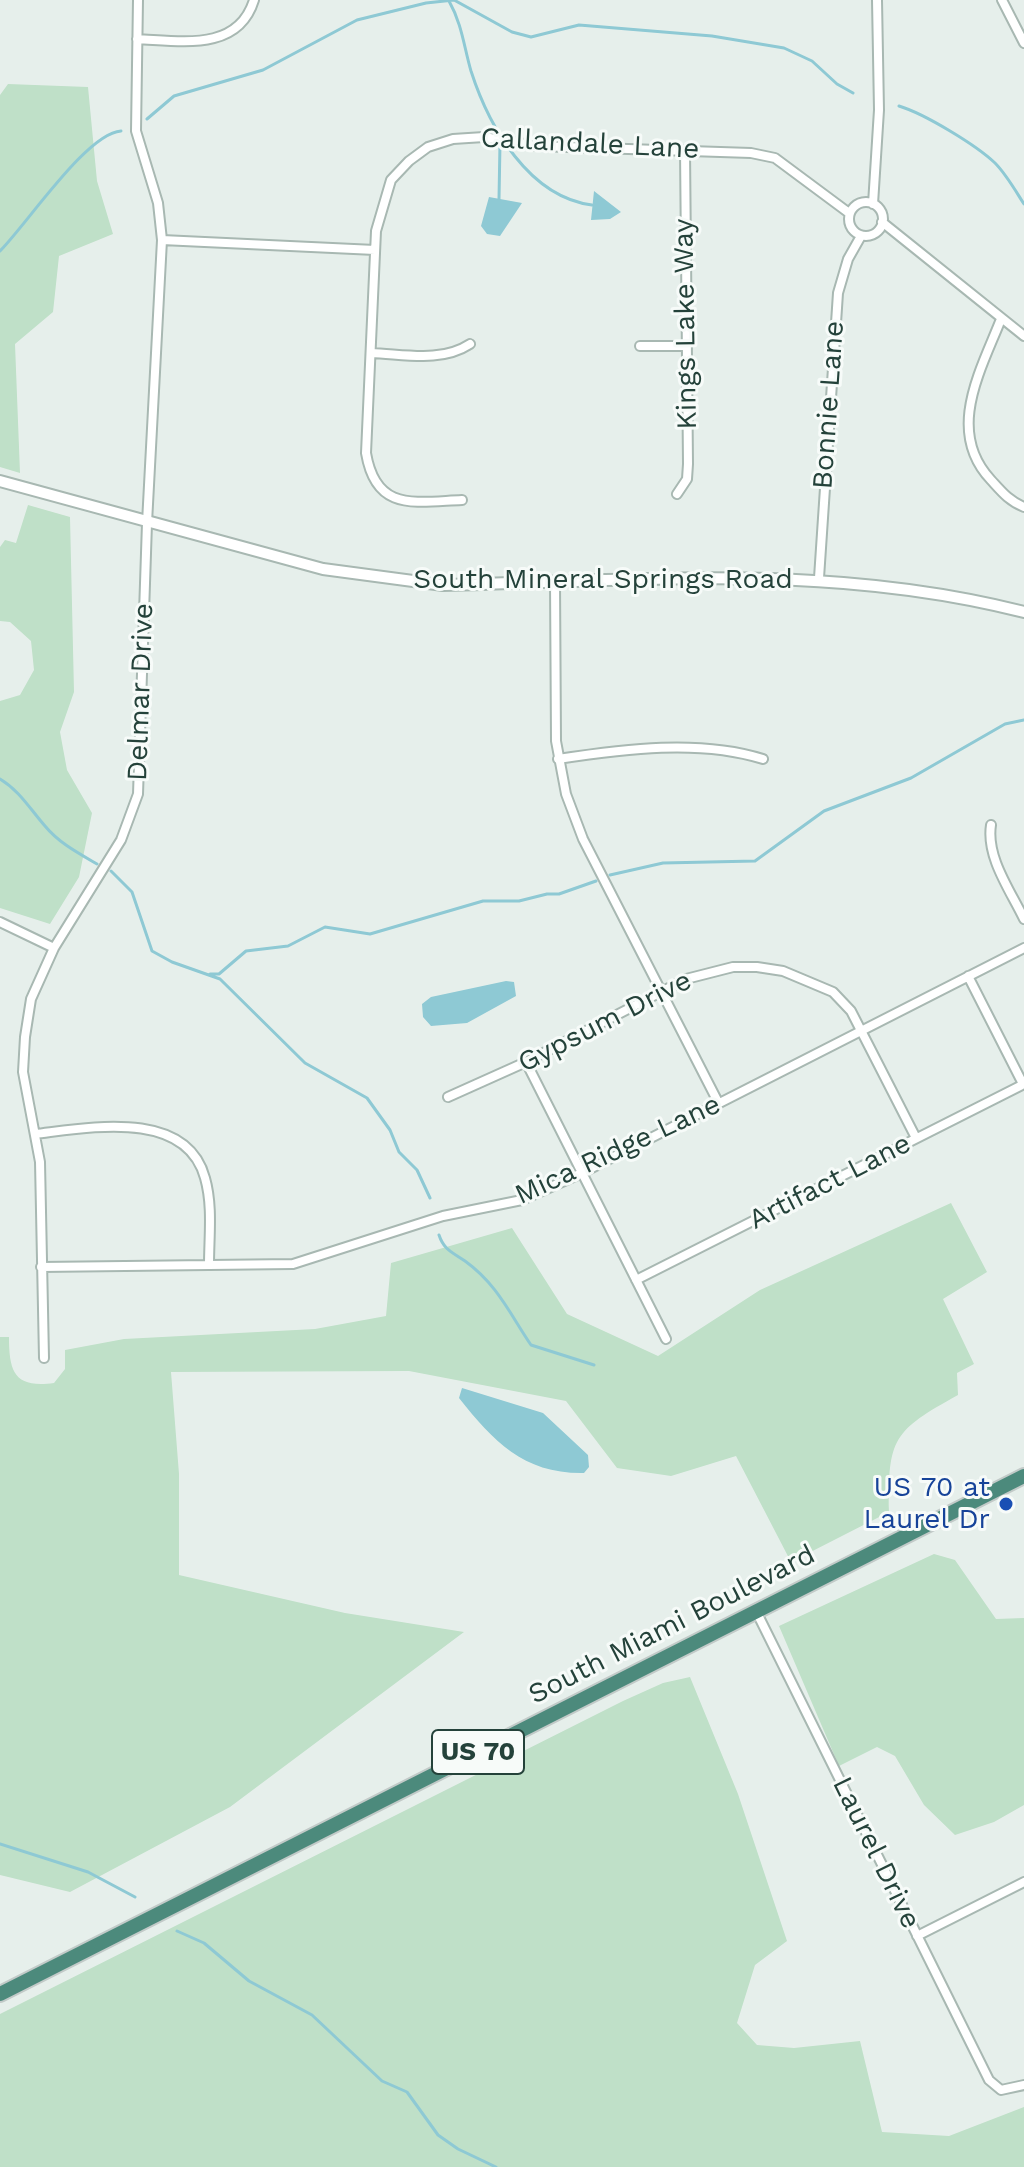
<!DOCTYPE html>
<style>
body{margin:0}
canvas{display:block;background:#e6efeb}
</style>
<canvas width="1024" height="2167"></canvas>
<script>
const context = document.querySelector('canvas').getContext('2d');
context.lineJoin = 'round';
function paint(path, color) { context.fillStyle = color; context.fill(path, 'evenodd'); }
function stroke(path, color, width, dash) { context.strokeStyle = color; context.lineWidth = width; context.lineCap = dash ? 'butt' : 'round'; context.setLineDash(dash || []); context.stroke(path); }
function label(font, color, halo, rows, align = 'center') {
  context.font = font + ' "Work Sans",sans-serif'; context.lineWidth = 6; context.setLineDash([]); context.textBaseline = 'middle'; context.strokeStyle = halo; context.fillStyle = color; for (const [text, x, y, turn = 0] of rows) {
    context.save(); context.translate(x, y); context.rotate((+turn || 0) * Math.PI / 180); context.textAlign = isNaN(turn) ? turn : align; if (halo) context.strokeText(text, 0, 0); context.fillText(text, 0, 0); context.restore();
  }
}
paint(new Path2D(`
 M8,84L88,87L97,181L113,234L59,256L53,312L15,344L20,473L0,467V95Z
 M28,505L70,517L74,692L60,732L67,770L92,813L79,877L50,924L0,908V701L20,695L34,670L31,641L10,622L0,621V547L5,540L16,543Z
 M951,1203L987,1272L943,1299L974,1364L957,1373L958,1395C893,1431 888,1438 889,1512L791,1562L736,1456L671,1476L617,1468L566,1401L409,1371L171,1372L179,1474V1575L345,1613L464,1632L230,1807L70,1892L0,1875V1337H9C9,1373 15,1388 54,1383L65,1369V1350L124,1339L315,1329L386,1316L391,1263L512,1228L567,1314L658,1356L760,1290Z
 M934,1554L955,1560L996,1619L1024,1618V1805L994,1822L955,1835L924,1805L895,1756L877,1747L839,1766L779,1626Z
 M690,1677L738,1794L787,1941L755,1965L737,2023L757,2045L794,2048L860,2041L882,2132L949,2136L1024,2107V2167H0V2014L623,1701L663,1683Z`), '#bfe0c8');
paint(new Path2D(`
 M594,191L621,212L610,219L591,220Z
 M489,197L522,203L500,236L487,234L481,226Z
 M506,981L514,982L516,996L467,1023L431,1026L423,1017L422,1004L431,997Z
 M462,1388L543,1413L588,1455L589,1467L584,1473C524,1474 494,1442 459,1398Z`), '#8ec9d4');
stroke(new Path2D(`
 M449,1C462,24 464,47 471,71C489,127 529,197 592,205
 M899,106C925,114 976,145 995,163C1006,174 1015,190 1024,204
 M147,119L174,96L263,70L357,20L426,3L454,0L512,32L531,37L579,25L712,36L784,48L812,61L837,84L853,93
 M499,199L500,143
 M0,251C27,224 87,133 121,131
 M0,779C20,791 30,809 45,826C59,843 78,853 97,864
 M111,871L132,892L152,951L172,962L220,979L305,1063L367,1098L390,1130L399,1152L417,1170L430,1198
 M610,875L663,863L755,861L824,811L911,778L1005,724L1024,720
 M210,974H219L246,951L288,946L325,927L370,934L483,901H519L547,894H559L596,881
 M439,1235C444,1250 452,1252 465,1261C497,1284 510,1314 531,1345L594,1365
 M0,1844L88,1872L135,1897
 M177,1931L204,1943L249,1981L312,2015L382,2081L407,2092L438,2135L458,2149L496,2167`), '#8ec9d4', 3);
const minor = new Path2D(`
 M1002,0L1024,43
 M137,39C181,41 238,52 254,0
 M849 219a17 17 0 1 1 34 0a17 17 0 1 1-34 0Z
 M873,204L879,110L877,0
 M882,222L1024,336
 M162,240L375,250
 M1001,319C981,370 945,431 991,480C1002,492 1009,501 1024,507
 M640,346H686
 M371,353C404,354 441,363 470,344
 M677,494L687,479L688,464L685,150
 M462,500C414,502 376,512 366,453L376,231L391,180L409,161L428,147L453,139L484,137L536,146L751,153L775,158L849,213
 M819,578L838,293L848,259L861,236
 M555,582L556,741L566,794L583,839L718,1102
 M558,759C624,749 699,739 763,759
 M991,825C986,857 1010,890 1024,919
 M0,922L54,948
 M968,976L1023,1084
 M526,1062L666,1339
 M448,1097L526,1062L686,979L733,967H757L783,971L833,992L851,1011L916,1138
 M35,1134C87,1128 186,1108 205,1178C213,1206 209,1236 209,1265
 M41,1267L293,1264L443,1216L522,1200L582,1173L1024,948
 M636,1280L1024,1084
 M44,1358L40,1162L23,1072L25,1037L31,999L54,948L121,840L138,794L147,523L162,240L158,203L136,131L138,0
 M756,1611L989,2080L1001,2090L1024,2085
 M917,1936L1024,1882`);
const tertiary = new Path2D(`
 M0,481L323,569L443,585C643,581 826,562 1024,612`);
const trunk = new Path2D(`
 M0,1994L1024,1476`);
stroke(minor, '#a8b8b2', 12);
stroke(tertiary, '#a8b8b2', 14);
stroke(trunk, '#c2cac8', 18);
stroke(minor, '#fff', 8);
stroke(tertiary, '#fff', 10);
stroke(trunk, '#4c8a7c', 14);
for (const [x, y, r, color] of [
 [1006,1504,8,"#1a4fb4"]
]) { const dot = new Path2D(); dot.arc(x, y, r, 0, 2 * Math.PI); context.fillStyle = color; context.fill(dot); stroke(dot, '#f7fbf9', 3); }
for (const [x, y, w] of [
 [478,1752,92]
]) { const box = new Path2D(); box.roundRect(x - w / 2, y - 22, w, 44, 6); context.fillStyle = '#f7fbf9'; context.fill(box); stroke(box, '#24423a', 2); }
label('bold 26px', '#24423a', null, [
 ["US 70",478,1752]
]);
label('28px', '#24423a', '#f7fbf9', [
 ["Callandale Lane",590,144,3],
 ["Kings Lake Way",686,324,-91],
 ["Bonnie Lane",829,405,-86],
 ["South Mineral Springs Road",603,580],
 ["Delmar Drive",141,692,-88],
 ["Gypsum Drive",605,1022,-27],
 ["Mica Ridge Lane",618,1150,-25],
 ["Artifact Lane",830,1182,-27],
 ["South Miami Boulevard",672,1625,-27],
 ["Laurel Drive",876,1853,64]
]);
label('28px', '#164399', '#f7fbf9', [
 ["US 70 at",990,1488],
 ["Laurel Dr",990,1520]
], 'right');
</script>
